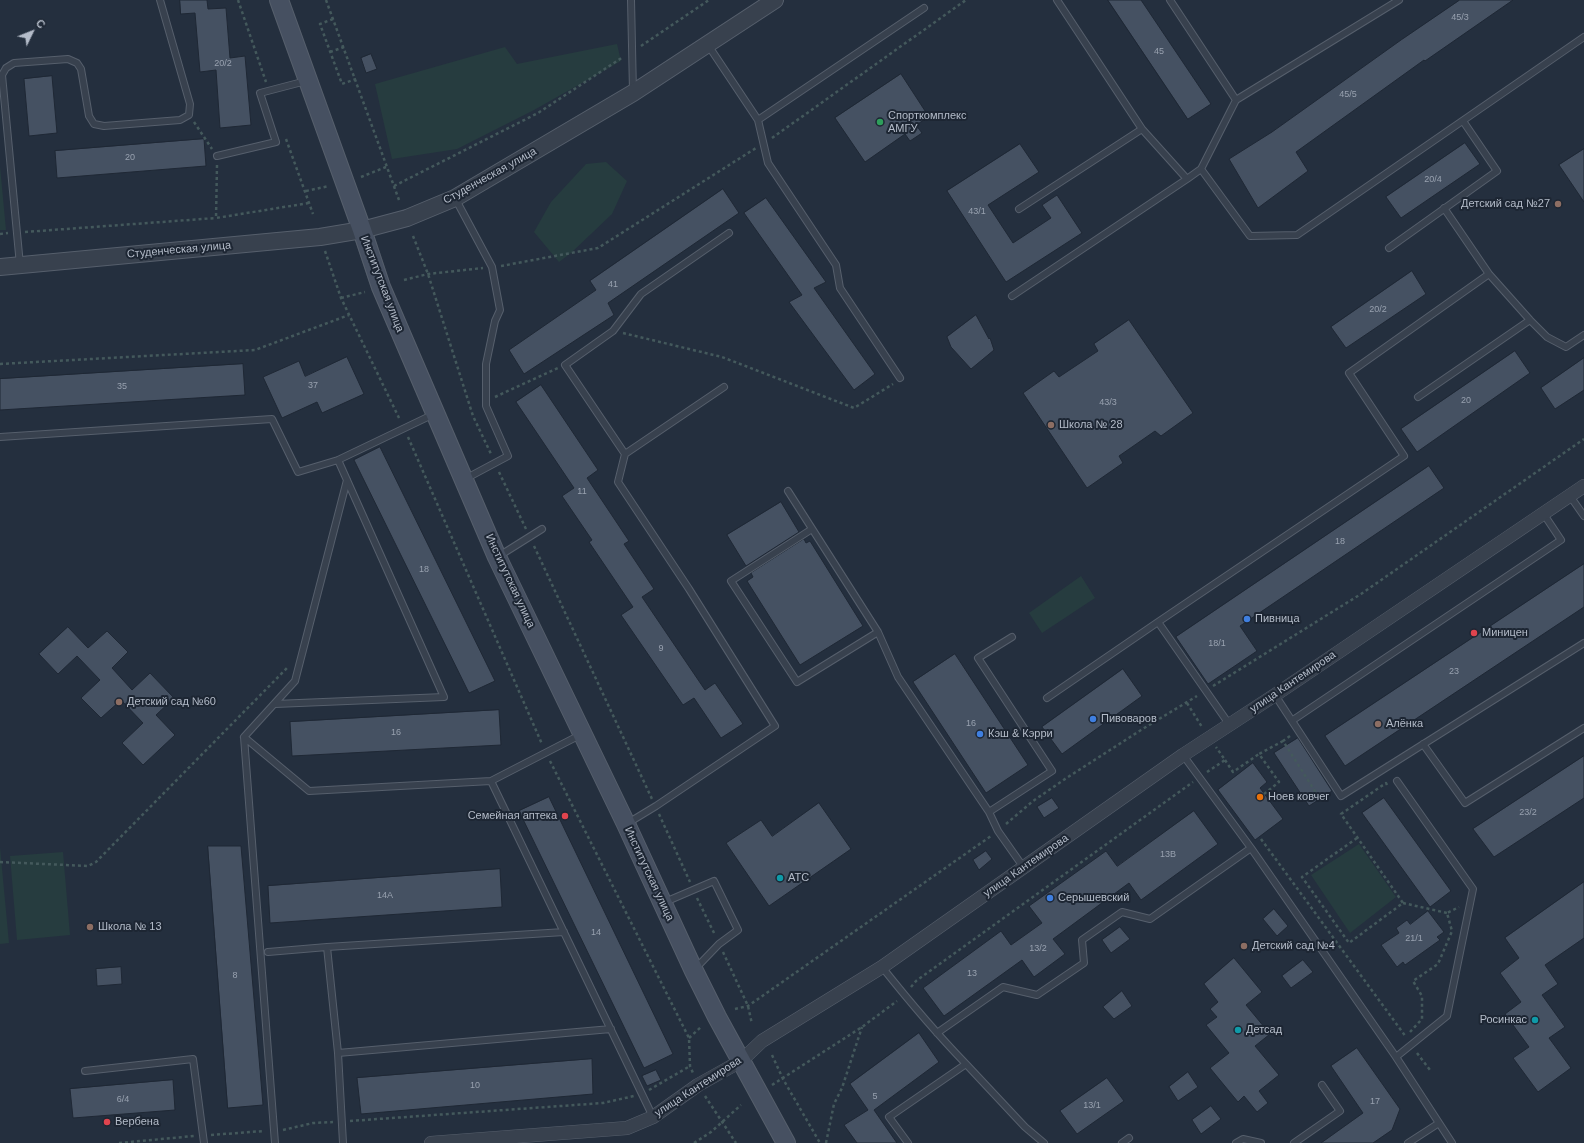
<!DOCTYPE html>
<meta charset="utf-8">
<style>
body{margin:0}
#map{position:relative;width:1584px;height:1143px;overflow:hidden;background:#242f3e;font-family:Arial,sans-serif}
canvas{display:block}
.north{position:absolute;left:12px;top:12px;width:40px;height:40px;-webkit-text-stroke:3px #1d2633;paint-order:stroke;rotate:47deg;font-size:11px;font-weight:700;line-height:16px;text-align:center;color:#b4bcc9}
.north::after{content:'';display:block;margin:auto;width:14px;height:18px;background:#b4bcc9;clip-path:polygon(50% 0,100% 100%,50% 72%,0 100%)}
</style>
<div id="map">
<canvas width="1584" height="1143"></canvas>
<div class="north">С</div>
</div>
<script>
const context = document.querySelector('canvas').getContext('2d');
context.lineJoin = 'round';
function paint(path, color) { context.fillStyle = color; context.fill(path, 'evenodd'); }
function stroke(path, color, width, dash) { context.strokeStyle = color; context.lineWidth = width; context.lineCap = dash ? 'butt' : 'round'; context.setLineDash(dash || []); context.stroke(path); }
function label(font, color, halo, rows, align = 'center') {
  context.font = font + ' Arial,sans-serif'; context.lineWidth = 4; context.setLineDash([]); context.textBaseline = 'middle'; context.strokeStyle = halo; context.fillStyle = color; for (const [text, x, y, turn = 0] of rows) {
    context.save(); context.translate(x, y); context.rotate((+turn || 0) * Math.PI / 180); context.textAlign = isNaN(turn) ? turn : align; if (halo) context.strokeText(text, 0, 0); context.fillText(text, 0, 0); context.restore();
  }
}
paint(new Path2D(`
 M617,44L621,61L534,110L457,149L392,159L375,84L505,47L517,64Z
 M606,162L627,181L612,214L571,253L559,262L534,232L551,202L586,164Z
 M0,166L6,230H0Z
 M1081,576L1095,598L1042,633L1029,613Z
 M1359,844L1396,897L1350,933L1311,875Z
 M0,847L9,943L0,944Z
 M63,852L70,935L17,940L10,856Z`), '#263c3f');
const building = new Path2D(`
 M180,0H207L208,9L226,8L230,58L245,56L251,125L220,128L216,70L200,72L195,13L181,14Z
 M1108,0H1141L1211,104L1188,119Z
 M1460,0H1513L1425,61L1424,60L1296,152L1308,171L1258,208L1229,159L1272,132L1401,40Z
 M371,54L377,69L366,73L361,58Z
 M901,74L929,117L916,125L922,133L910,141L905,134L865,162L835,118Z
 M52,76L57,133L29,136L24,79Z
 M204,139L206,166L57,178L55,151Z
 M1465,143L1480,164L1401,218L1386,197Z
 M1020,144L1039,172L988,205L1013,243L1051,218L1042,205L1057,195L1082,233L1006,282L947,191Z
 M1584,149V202L1559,165Z
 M723,189L739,213L608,303L614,315L524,374L509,350L596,290L590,281Z
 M766,198L826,282L814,288L875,374L854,390L789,302L802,295L744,213Z
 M1412,271L1426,294L1346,348L1331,327Z
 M976,315L989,339L990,338L994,350L971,369L951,347L947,337Z
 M1129,320L1193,413L1161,436L1155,431L1119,456L1123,463L1087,488L1023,393L1054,371L1059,377L1098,351L1094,344Z
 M1515,351L1530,373L1417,452L1401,429Z
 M347,357L364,394L322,413L317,402L282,418L263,377L299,361L305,376Z
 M1584,358V390L1555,409L1541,388Z
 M243,364L245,395L0,410V379Z
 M541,385L598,470L587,478L629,541L624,544L654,589L642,597L705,690L715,683L743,724L721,738L694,698L683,705L621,615L633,607L589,542L592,540L562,496L574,488L516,402Z
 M380,447L495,681L469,693L354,460Z
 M1429,466L1444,488L1240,626L1257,651L1208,684L1176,637Z
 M781,502L799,532L746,566L727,535Z
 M804,539L806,543L810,541L863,626L800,665L747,581L753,577L751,573Z
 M1584,564V607L1345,766L1325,736Z
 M68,627L88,648L107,631L128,652L112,668L132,690L150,673L174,698L156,715L175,735L143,765L122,743L143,723L121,700L101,718L81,698L100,680L77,656L58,674L39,654Z
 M955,654L1028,765L986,793L913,682Z
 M1123,669L1142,696L1062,754L1042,727Z
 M499,710L501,745L292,756L290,722Z
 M1298,738L1332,791L1309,806L1274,753Z
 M1584,756V798L1494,857L1473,829Z
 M1253,763L1267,782L1260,788L1283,819L1255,840L1218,790Z
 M549,797L673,1054L644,1068L519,811Z
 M1052,798L1059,808L1044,818L1037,807Z
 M1384,798L1451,891L1430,907L1362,813Z
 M819,803L851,849L769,906L726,843L761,820L772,836Z
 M1194,811L1218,844L1141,900L1129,883L1053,939L1065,954L1034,977L1022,960L944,1016L923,988L1001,931L1011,945L1042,923L1029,906L1106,851L1117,866Z
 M208,846H241L263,1105L228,1108Z
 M986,851L992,859L979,870L973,860Z
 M500,869L502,907L270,923L268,886Z
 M1584,882V938L1545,965L1558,984L1542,995L1565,1027L1549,1038L1571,1068L1538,1092L1513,1058L1529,1047L1505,1014L1521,1002L1500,973L1519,958L1505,938Z
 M1274,909L1288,926L1277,936L1263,919Z
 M1428,911L1444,932L1437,937L1440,940L1405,965L1403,962L1397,967L1381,945L1399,933L1396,928L1407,920L1410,924Z
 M1120,927L1130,939L1111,953L1102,940Z
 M1234,958L1262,992L1246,1005L1270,1034L1255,1046L1279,1075L1259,1091L1268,1103L1257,1112L1244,1096L1238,1102L1210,1068L1229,1053L1206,1025L1217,1017L1210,1009L1218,1002L1204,984Z
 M1303,960L1313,972L1291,988L1282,976Z
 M121,967L122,984L97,986L96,969Z
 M1122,991L1132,1006L1114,1019L1103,1007Z
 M919,1033L939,1062L874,1110L897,1143H857L844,1125L868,1110L850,1084Z
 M1357,1048L1400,1109L1392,1130L1373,1143H1321L1363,1113L1331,1066Z
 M592,1059L593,1094L361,1114L357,1078Z
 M656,1070L661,1080L647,1086L642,1076Z
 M1188,1072L1198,1087L1178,1101L1169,1087Z
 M1107,1078L1124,1101L1077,1134L1060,1111Z
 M173,1080L175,1110L73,1118L70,1089Z
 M1211,1106L1221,1119L1201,1134L1192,1120Z`);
paint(building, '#455162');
stroke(building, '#1f2835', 1);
const service = new Path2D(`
 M631,0L633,92
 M1057,0L1142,129L1187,179L1201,169L1236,100L1170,0
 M708,45L758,120L768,163L836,265L840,288L900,378
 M1236,100L1399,0
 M758,120L924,8
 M217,156L276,142L260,93L306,81
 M1201,169L1250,236L1297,235L1584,37
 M455,198L492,267L500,310L495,321L486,364V406L508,456L465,479
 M1444,208L1489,274L1530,320L1547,337L1566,347L1584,335
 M1019,209L1142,129
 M1389,248L1497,171L1463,121
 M20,265L2,75L6,68L14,63L68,59L77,63L81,69L89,116L94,124L104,126L180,120L189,115L190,104L160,0
 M1012,296L1187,179
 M1418,397L1530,320
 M0,437L272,419L298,472L338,460L434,414
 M625,454L565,365L613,331L641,294L729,233
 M788,491L878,632L898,677L989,812L998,831L1024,868
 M1570,496L1584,516
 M812,529L731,581L797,682L878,632
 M499,556L542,529
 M1275,695L1341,796L1584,643
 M1047,698L1158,622
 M275,704L444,697L338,460
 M1293,720L1561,540L1543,513
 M1229,724L1158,622L1404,456L1349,373L1489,274
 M582,734L491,781L653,1117
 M244,737L309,791L491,781
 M1423,744L1465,803L1584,728
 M1183,755L1251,848L1396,1057L1452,1143
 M989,812L1052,771L978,658L1012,637
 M628,823L656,806L775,726L689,589L618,482L625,454L724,387
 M665,902L714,881L738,930L719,944L695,969
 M327,947L564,932
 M268,952L327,947L338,1053L611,1029
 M882,967C909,1001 936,1033 966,1064
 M937,1033L1003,987L1037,995L1084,963L1082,940L1122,912L1150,919L1251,848
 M338,1053L343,1143
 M1396,1057L1447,1016L1473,889L1397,781
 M85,1071L193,1059L204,1143
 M275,1143L244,737L295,681L347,480
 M908,1143L889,1117L966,1064L1025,1127L1044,1143
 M1122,1143L1129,1138
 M1236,1143L1243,1139L1261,1143
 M1294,1143L1340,1111L1322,1085
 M1408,1143L1439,1123`);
const minor = new Path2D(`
 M431,1143L627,1128L653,1117L698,1085L741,1061L762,1041L882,967L1183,755L1275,695L1584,486`);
const tertiary = new Path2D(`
 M0,267L320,237L362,230L407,218L455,198L633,93L775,0`);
const secondary = new Path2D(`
 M279,0L362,230L381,287L497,557L626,824L694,971L717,1017L786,1143`);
stroke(service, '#565f6c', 8);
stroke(minor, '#565f6c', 14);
stroke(tertiary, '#565f6c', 18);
stroke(secondary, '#565f6c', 20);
stroke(new Path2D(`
 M238,0L266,82
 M326,0L399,200
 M333,19L320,24L342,84L356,79
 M641,46L709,0
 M330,52L344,47
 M194,122L212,149
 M772,138L966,0
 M286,139L313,214
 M217,165L216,218L309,203
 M361,177L386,167
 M394,186L538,113L623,57
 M306,191L329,186
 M25,232L216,218
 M0,234L8,233
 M413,236L428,274L473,416L491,454
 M325,251L341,298L400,420
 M501,266L598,248L756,148
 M404,280L428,274L483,268
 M341,298L365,292
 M623,333L722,357L854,408L893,384
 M0,364L255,350L349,315
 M495,397L558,368
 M408,437L542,744
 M499,472L526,529
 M534,546L652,799
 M1213,686L1361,594L1584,439
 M1187,703L1202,727
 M1290,736L1283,741L1320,799
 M1225,760L1233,772L1259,754
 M550,761L689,1038L690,1066L693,1073
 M1207,772L1225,760L1216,747
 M1264,794L1279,782L1259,754L1283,741
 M659,814L690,882
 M1006,824L1033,801L1068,777L1141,730L1197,696
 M1357,838L1302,877L1349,943L1403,903L1341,814L1386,783L1387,785
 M1261,839L1406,1037
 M0,862L88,866L96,862L287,668
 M697,898L715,935
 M1403,903L1447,913
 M723,952L748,1006L752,1024
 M911,987L916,981L1193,782
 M735,1009L748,1006L991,836
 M1410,1032L1422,1019V996L1413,981L1438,964L1452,931L1447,913L1459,907
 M689,1038L701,1027
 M1417,1053L1430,1070
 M772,1055L783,1079L820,1143
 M772,1085L862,1027L897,1001
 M649,1090L690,1066
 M705,1096L736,1143
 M350,1121L603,1103L634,1096
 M283,1130L313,1123L333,1122
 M211,1135L264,1131
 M119,1143L194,1136
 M694,1143L711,1132L741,1105
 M826,1143L834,1104L842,1088L862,1027`), '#44595c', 2.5, [3, 3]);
stroke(service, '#38414e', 6);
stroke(minor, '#38414e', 13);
stroke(tertiary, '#38414e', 16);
stroke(secondary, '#465061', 18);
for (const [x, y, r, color] of [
 [880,122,4,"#2e9e5b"],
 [1558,204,4,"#8d6e63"],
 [1051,425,4,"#8d6e63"],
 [1247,619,4,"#3f7fe0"],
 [1474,633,4,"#e0444e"],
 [119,702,4,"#8d6e63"],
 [1093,719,4,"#3f7fe0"],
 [1378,724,4,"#8d6e63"],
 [980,734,4,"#3f7fe0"],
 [1260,797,4,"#e8710a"],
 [565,816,4,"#e0444e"],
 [780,878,4,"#0f9aa8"],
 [1050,898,4,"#3f7fe0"],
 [90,927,4,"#8d6e63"],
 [1244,946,4,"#8d6e63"],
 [1535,1020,4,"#0f9aa8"],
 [1238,1030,4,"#0f9aa8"],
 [107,1122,4,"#e0444e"]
]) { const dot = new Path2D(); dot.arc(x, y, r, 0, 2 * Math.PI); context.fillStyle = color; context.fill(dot); stroke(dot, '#1d2633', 1.5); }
label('9px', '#98a1af', null, [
 ["45/3",1460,18],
 ["45",1159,52],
 ["20/2",223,64],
 ["45/5",1348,95],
 ["20",130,158],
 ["20/4",1433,180],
 ["43/1",977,212],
 ["41",613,285],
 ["20/2",1378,310],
 ["37",313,386],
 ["35",122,387],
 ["20",1466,401],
 ["43/3",1108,403],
 ["11",582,492],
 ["18",1340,542],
 ["18",424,570],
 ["18/1",1217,644],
 ["9",661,649],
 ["23",1454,672],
 ["16",971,724],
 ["16",396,733],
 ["23/2",1528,813],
 ["13В",1168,855],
 ["14А",385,896],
 ["14",596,933],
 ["21/1",1414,939],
 ["13/2",1038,949],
 ["13",972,974],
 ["8",235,976],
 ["10",475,1086],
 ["5",875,1097],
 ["6/4",123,1100],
 ["17",1375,1102],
 ["13/1",1092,1106]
]);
label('11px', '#b4bcc9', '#1d2633', [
 ["Спорткомплекс",888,116],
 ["АМГУ",888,129],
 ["Детский сад №27",1550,204,"right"],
 ["Школа № 28",1059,425],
 ["Пивница",1255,619],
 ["Миницен",1482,633],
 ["Детский сад №60",127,702],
 ["Пивоваров",1101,719],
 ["Алёнка",1386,724],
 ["Кэш & Кэрри",988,734],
 ["Ноев ковчег",1268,797],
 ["Семейная аптека",557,816,"right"],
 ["АТС",788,878],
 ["Серышевский",1058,898],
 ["Школа № 13",98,927],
 ["Детский сад №4",1252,946],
 ["Росинкас",1527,1020,"right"],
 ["Детсад",1246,1030],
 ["Вербена",115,1122]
], 'left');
label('11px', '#b4bcc9', '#1d2633', [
 ["Студенческая улица",490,176,-29],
 ["Студенческая улица",179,250,-5],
 ["Институтская улица",382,284,69],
 ["Институтская улица",510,581,65],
 ["улица Кантемирова",1293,682,-34],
 ["улица Кантемирова",1026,866,-35],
 ["Институтская улица",649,874,65],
 ["улица Кантемирова",698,1087,-33]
]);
</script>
